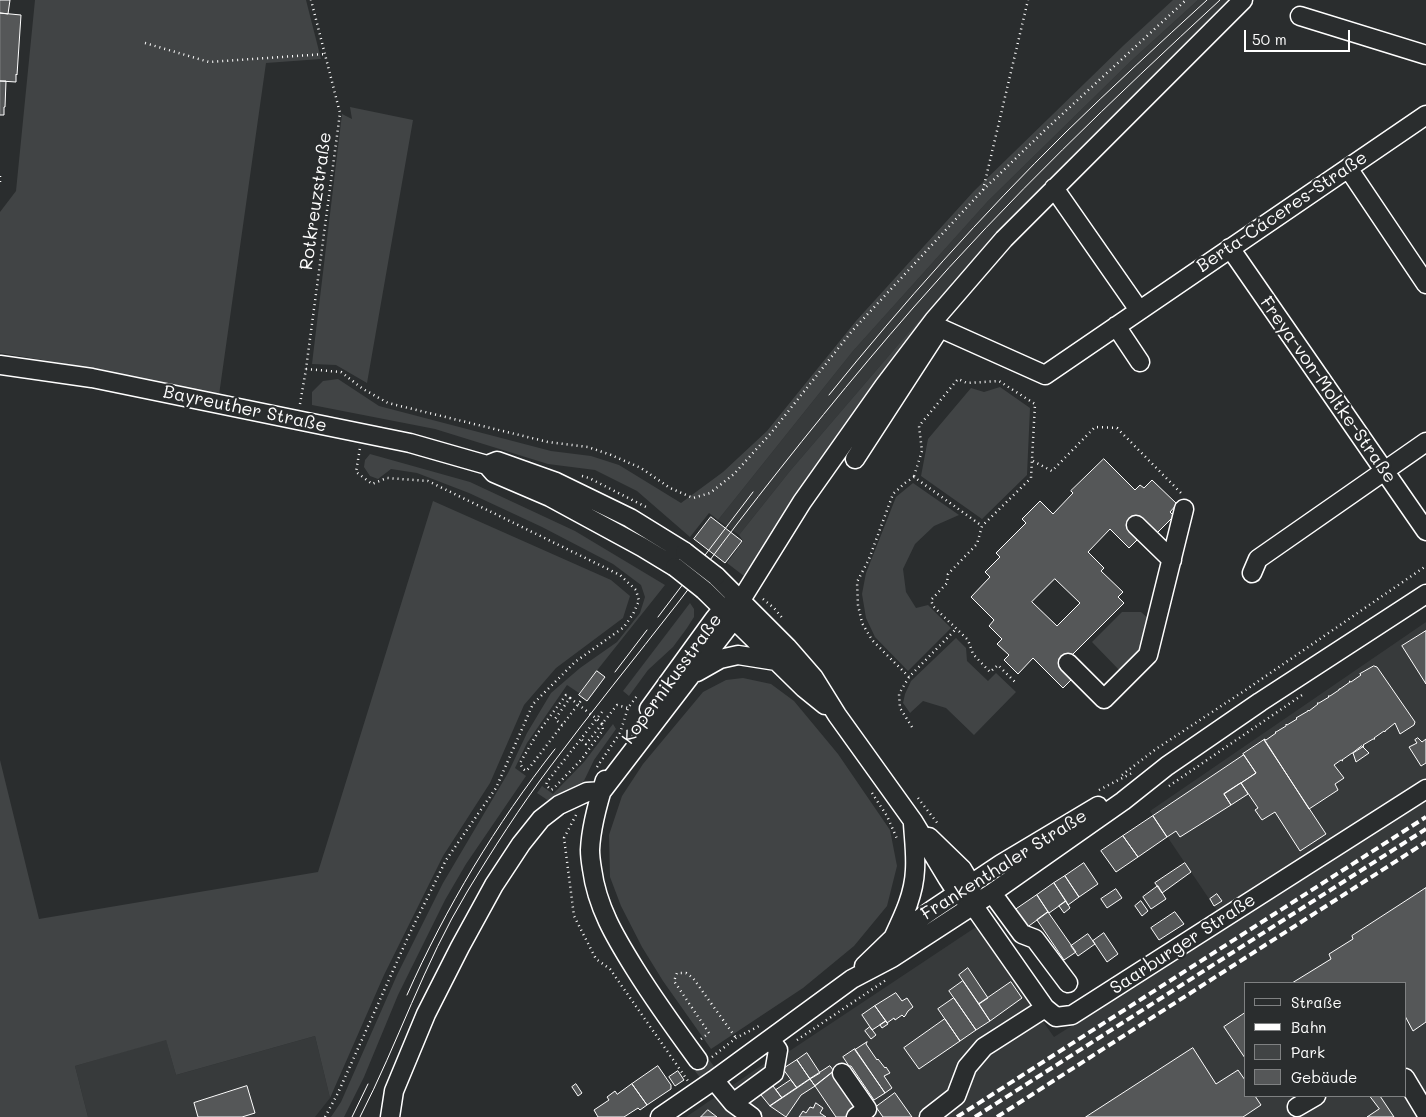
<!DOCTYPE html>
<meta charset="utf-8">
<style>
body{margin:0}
#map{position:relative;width:1426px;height:1117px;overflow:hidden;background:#2a2d2e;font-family:Mali,sans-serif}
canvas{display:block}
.legend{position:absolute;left:1244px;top:982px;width:162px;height:115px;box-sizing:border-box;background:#2a2d2e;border:1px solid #7f8182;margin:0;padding:6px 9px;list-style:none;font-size:15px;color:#fff}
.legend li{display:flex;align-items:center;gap:10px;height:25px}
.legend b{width:25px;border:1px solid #7f8182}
.scale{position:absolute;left:1244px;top:30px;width:106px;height:22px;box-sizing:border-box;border:2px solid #fff;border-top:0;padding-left:6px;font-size:15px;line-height:18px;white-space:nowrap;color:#fff;-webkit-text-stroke:4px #2a2d2e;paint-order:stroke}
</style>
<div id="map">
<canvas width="1426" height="1117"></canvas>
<ul class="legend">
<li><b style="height:6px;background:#2a2d2e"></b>Straße</li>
<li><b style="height:6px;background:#fff"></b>Bahn</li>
<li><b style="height:14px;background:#414445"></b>Park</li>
<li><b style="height:14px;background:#555758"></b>Gebäude</li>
</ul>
<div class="scale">50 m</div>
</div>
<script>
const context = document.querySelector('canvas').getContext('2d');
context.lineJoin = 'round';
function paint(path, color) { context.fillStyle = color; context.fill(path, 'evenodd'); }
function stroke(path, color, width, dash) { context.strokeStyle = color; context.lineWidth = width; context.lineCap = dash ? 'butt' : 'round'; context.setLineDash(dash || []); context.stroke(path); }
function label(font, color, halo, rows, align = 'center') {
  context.font = font + ' Mali,sans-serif'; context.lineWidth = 4.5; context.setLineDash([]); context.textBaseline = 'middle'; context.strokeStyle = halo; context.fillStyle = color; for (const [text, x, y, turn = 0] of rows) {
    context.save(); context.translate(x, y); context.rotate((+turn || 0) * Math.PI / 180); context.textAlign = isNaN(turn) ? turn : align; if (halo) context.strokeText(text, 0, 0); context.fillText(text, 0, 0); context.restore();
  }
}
paint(new Path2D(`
 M1198,0H1238L965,271L952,282L790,471L739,535L718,520L853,351L988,201L1132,60Z
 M1426,622V1117H686L768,1061L791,1050L976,927L1054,1037L1228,927L1150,811ZM1245,983H1405V1096H1245Z
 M315,1036L330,1098L315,1117H88L75,1066L166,1039L176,1075Z`), '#373a3b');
paint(new Path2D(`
 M35,0H306L321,59L266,63L219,395L61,363L0,353V212L16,191Z
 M1173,0H1198L1132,60L988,201L853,351L718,520L709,513L690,537L637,491L595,470L548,464L435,429L312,405V392L323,381L338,379L379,406L551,451L591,456L619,465L681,503L723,472L767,431L856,321L974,191L1124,45Z
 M350,107L413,120L367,383L336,365L312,364L342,114L352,119Z
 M952,282L955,285L807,504L757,586L727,563L743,541L739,535L790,471Z
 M1000,387L1030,408L1027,475L982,519L921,476L928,439L971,388L984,392Z
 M370,454L470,482L575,531L665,585L579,693L567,685L527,743L515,768L526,776L466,864L445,900L398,995L364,1077L344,1117H331L341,1102L397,975L443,883L508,773L527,733L551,693L580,668L617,642L640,613L645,597L641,585L613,564L542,527L469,493L417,473L391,469L378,479L370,476L364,467L365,460Z
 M913,483L959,515L934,526L915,544L903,569L906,592L916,608L928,605L951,628L908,671L875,637L866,618L862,594L866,573L896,497Z
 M433,501L611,580L630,596L623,618L556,668L524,705L490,783L443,856L384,975L330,1098L315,1036L176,1075L166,1040L75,1066L88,1117H0V760L39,919L318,872Z
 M690,603L694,609V617L687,628L673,647L648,670L629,696L623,691Z
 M1122,612H1141L1151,621L1146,648L1122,673L1092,642Z
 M956,638L966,648L967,661L988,681L996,673L1016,692L974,735L946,708L923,701L910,713L903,703L905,694L911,681Z
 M743,678L771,684L794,701L838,754L890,830L897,866L887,906L854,946L803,988L711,1049L663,981L642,947L621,906L610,877L609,835L622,796L643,764L703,692L726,680Z
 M613,724L616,729L594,760L581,787L552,803L537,793L542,786L553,794L584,762Z`), '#414445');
const building = new Path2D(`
 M0,0H10L8,14L0,13Z
 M0,13L21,15L17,75L16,74V82L0,81Z
 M0,81H6L5,107H4V115H0Z
 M1104,459L1135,490L1140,485L1144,488L1152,480L1177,504L1170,512L1174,516L1156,534L1140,537L1129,548L1110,529L1088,552L1104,568L1101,571L1123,592L1118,597L1124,603L1060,667L1072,679L1063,688L1033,658L1018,674L1004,660L1009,655L997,644L1002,639L989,626L994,620L971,597L990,577L985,572L1000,557L996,553L1026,523L1022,519L1040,501L1053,514L1073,493L1071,491ZM1055,579L1080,603L1057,626L1032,602Z
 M711,517L742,541L725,563L694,539Z
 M1426,631V684L1402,646Z
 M1374,666L1377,667L1415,722L1414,725L1400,734L1395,723L1385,731V732L1384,731L1374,738L1375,739H1373L1363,745L1364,746L1353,753H1352L1342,760L1343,761L1341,760L1334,765L1344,778L1335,784L1338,790L1309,809L1264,739L1266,740L1276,733L1275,732H1276L1286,726V724L1287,725L1297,719L1296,718L1308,711V710L1309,711L1318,704L1317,703H1319L1329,697L1328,696H1330L1339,690V689H1340L1350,682L1349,681L1351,682L1361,675L1360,674Z
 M597,671L605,677L587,701L579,695Z
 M1418,738L1422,742L1426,739V763L1421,766L1409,747L1417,743L1415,740Z
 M1264,740L1326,834L1300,851L1275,812L1262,820L1255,810L1258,808L1241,783L1256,773L1243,754Z
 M1362,746L1369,753L1356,762L1353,753Z
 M1244,755L1256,773L1224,794L1231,805L1180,837L1176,831L1167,837L1153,816Z
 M1241,783L1248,794L1231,805L1224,794Z
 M1153,816L1167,837L1138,857L1123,836Z
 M1123,836L1138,857L1116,872L1101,851Z
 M1084,863L1098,884L1079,897L1065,876Z
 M1185,863L1191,872L1162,893L1155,883Z
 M1065,876L1079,897L1068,905L1054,883Z
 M1054,883L1066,901L1049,913L1037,895Z
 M1158,886L1166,899L1151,909L1143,897Z
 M1426,888V1022L1413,1031L1405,1016V983H1292L1331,959L1329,954L1353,939L1352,936Z
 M1116,889L1122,898L1107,908L1101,899Z
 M1217,894L1222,901L1214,906L1210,899Z
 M1037,895L1048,912L1026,928L1015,910Z
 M1066,901L1070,908L1064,913L1059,906Z
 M1141,901L1148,911L1142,916L1135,906Z
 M1048,912L1076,952L1064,960L1037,920Z
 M1175,912L1184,924L1159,940L1151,928Z
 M1104,933L1118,954L1107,962L1093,941Z
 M1088,934L1095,944L1078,956L1071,946Z
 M968,968L988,998L979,1004L959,975Z
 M963,981L990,1021L976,1030L949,991Z
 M1011,982L1022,998L990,1021L979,1004Z
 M896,993L902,1001L907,998L913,1007L908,1011L905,1016L904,1017L902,1015L895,1020L894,1018L887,1023L875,1006Z
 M954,998L976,1030L960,1041L938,1009Z
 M875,1006L886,1021L872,1030L862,1015Z
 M1245,1013V1058L1224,1027Z
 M945,1019L960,1041L919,1069L904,1048Z
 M886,1021L888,1024L882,1028L880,1025Z
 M870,1027L876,1035L871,1039L865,1031Z
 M867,1042L866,1044L877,1060L878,1059L885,1068L886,1067L890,1073L884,1076L892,1088L885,1093L855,1050Z
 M1193,1048L1216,1084L1238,1070L1245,1080V1096H1255L1261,1105L1243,1117H1086Z
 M855,1049L885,1093L874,1100L851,1066H849L843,1057Z
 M807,1053L820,1073L810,1079L797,1060Z
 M797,1060L810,1079L797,1088L783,1069Z
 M658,1066L671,1085V1089L647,1105L632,1084Z
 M830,1066L834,1071L815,1086L810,1079Z
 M678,1071L684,1080L675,1086L669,1077Z
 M834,1071L861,1109L849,1117H836L815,1086Z
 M810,1079L815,1086L801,1095L786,1117L770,1106Z
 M791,1080L797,1088L782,1098L776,1090Z
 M576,1084L582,1093L578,1096L572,1087Z
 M632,1084L647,1105L640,1110L638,1108L624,1117H598L594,1110L609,1100L607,1097L615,1091L617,1094Z
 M247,1086L255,1113L242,1117H198L194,1103Z
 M773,1086L782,1098L770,1106L761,1095Z
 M895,1093L912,1117H883L876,1107Z
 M1370,1096H1380L1394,1117H1367L1379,1109Z
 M816,1103L823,1108L820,1113L826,1117H799L803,1111L806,1113L810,1107L813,1108Z
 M708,1110L717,1117H701Z`);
paint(building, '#555758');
stroke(building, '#fff', 1);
stroke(new Path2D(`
 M698,1060L722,1092`), '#3f4243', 18, [18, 9]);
const minor = new Path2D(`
 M1300,16L1426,55
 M1348,168L1426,284
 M1054,188L1139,310
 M1230,248L1426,531
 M1116,326L1140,362
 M0,365L92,378L297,420L410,443L487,465L497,461L556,482L630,518L685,552
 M855,459L940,328L1045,375L1426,115
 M487,465L494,473L550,497L642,547L675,567
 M1136,525L1172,560
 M1252,573L1258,559L1426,442
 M716,576L787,647L814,678L837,715L913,821L948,879L957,893L973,905L1045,1008L1056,1017L1072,1015L1426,789
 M704,590L804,688L825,705
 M1068,663L1104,699L1148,655L1184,509
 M697,672L720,659L738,655L776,661
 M649,709L715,618L723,608L741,600
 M605,780C598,802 591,826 590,850C590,856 591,863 592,869C597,907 615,937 635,969C655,1001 676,1030 698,1060
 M602,791L734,619L741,600L802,502L884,386L934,320L1004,239L1243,0
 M929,837L962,869L971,884L972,895
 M992,893L1022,934L1035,939L1068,983
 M894,936C904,915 914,894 915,870C916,855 914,839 913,824
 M864,966L894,937L932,910L1001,864L1098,806
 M842,1073L867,1109L856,1117
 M1405,1078L1426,1113
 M714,1080L733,1103L752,1117
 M733,1103L774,1073L778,1050L770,1039
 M1297,1107L1316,1096
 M390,1117L394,1091L426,1014L460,947L494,885L521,844L541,819L559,805L587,792L602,791
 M660,1117L714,1080L852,979L892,958L992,893L1123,801L1167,766L1260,702L1426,594
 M929,1117L956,1096L967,1067L984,1047L1045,1008`);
stroke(minor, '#fff', 21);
stroke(new Path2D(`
 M145,43L209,62L325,54
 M0,176V183
 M983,190L1028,0
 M306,369L341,372L363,389L388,403L548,442L588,447L611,455L641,468L670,488L693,498L710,493L734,474L771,433L852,331L982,191L1044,131L1186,0
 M300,404L306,369L340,113L311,0
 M1033,461L1052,471L1095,427L1117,428L1182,494
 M582,476L589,478L646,507L648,509
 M914,476L922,451L919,426L958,379L967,383L999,381L1035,404L1031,478L982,526
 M763,599L774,608L784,620
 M909,677L872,640L862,623L858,605L857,582L869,559L893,494L905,483L914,477L982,526L977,544L948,574L947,583L931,600L933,606L968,640L973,654L990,672L998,665L1015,682
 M602,712L547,782L546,785L551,790L553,789L581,760L603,730L602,723
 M562,725L555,719L570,698L566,695L537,734L520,763L523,769L526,771L530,767L583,698
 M912,727L900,708L899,694L909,677L956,629
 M582,740L586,744L617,705L628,708
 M597,767L620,733L628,708L637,696
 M1122,775L1156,749L1247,689L1426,566
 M1169,786L1305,693
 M1099,790L1134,772
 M872,793L887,816L898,841
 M918,798L938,824
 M576,815L564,838L574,916L596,959L610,969L688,1081
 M701,1039L709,1033L674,981L677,973H686L693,978L736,1038
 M797,1040L886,980
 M712,1057L736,1038L759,1026
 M325,1117L338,1093L409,935L446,860L496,788L533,704L575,662L624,627L633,614L639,601L636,590L620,575L428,481L387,478L372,484L356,472L360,448`), '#fff', 2.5, [1, 4]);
stroke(minor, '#2a2d2e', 18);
stroke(new Path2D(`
 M829,395C903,303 982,215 1066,132C1112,87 1160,43 1207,0
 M658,617L753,492
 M615,672L647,630
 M407,995C446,907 496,824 555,749
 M352,1117L368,1084
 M360,1117C398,1043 424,963 467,892C493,849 520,807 550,767C591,712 635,658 677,604C698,577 717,550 737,524C794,450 852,378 913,308C1008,199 1114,98 1220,0`), '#fff', 1);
stroke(new Path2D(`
 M957,1117L1426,817
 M975,1117L1426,829
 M997,1117L1426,842`), '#fff', 4, [8, 4]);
const minorBridge = new Path2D(`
 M685,552L716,576
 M675,567L704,590`);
stroke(minorBridge, '#fff', 21, []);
stroke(new Path2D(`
 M570,698L602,723`), '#fff', 2.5, [1, 4]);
stroke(minorBridge, '#2a2d2e', 18);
label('18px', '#fff', '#2a2d2e', [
 ["Rotkreuzstraße",316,201,-82],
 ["Berta-Cáceres-Straße",1282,212,-34],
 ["Freya-von-Moltke-Straße",1328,390,55],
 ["Bayreuther Straße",245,409,12],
 ["Kopernikusstraße",672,679,-54],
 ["Frankenthaler Straße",1004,865,-32],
 ["Saarburger Straße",1183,944,-33]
]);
</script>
